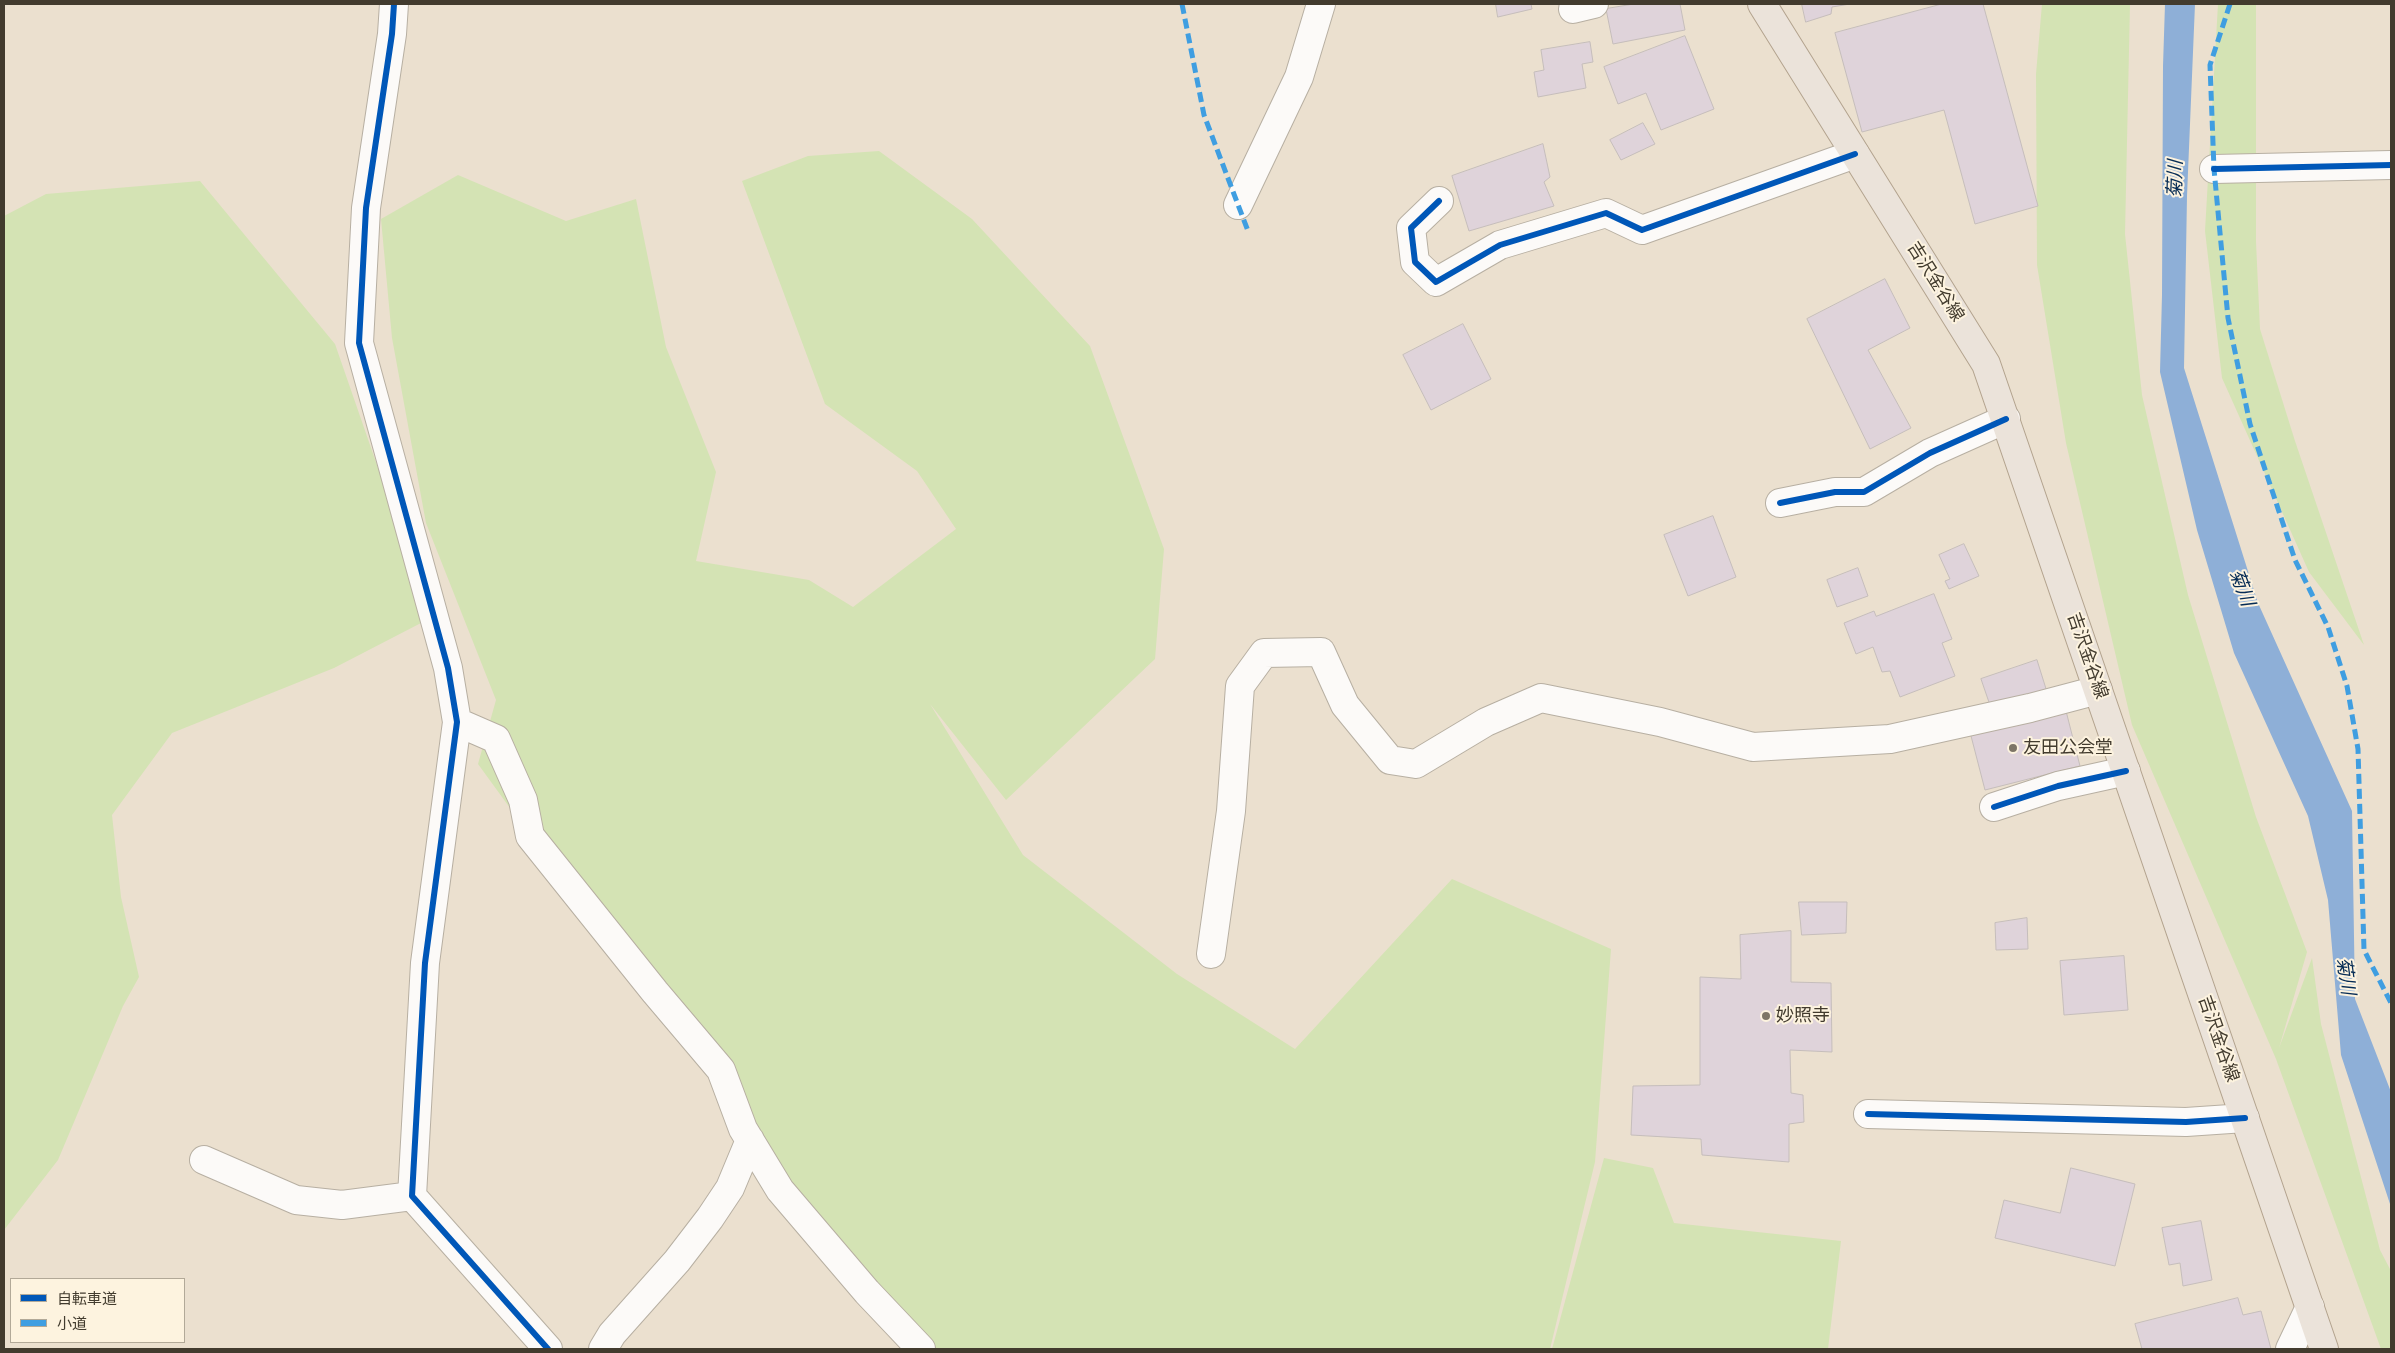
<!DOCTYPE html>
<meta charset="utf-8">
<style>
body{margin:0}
#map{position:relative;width:2395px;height:1353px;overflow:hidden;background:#ebe0cf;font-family:"Archivo Narrow","Noto Sans JP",sans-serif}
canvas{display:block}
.frame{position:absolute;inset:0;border:5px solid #423b2e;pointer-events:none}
.legend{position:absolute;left:10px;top:1278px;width:175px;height:65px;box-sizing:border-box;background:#fdf3df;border:1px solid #b2a998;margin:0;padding:6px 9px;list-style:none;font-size:15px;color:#423b2e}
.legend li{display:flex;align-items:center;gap:10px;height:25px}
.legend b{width:25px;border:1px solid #b2a998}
</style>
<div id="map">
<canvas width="2395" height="1353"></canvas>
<div class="frame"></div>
<ul class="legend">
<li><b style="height:6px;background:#0057b8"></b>自転車道</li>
<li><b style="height:6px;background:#3f9ee1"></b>小道</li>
</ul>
</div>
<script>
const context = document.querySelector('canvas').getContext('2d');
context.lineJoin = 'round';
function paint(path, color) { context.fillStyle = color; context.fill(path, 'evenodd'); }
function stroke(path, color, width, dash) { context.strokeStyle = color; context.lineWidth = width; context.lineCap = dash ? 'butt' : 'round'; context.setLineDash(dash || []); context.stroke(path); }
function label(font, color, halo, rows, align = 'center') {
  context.font = font + ' "Archivo Narrow","Noto Sans JP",sans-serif'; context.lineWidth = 4; context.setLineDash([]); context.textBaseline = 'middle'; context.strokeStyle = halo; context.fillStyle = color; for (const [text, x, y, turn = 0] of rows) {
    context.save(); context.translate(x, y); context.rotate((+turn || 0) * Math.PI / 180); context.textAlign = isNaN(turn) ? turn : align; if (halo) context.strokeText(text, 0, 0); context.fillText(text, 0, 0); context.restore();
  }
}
paint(new Path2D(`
 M2042,4H2130L2125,234L2142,395L2188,595L2256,817L2307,952L2279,1048L2312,958L2321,1024L2380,1250L2391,1271V1349H2381L2276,1059L2132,725L2066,443L2037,265L2036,74Z
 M2218,4H2256V242L2260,329L2295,441L2364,645L2309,572L2222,378L2205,231Z
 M879,151L972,219L1090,346L1164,549L1155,659L1006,800L930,704L1023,855L1177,974L1295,1049L1452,879L1611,949L1595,1162L1550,1349H919L566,885L478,764L496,700L426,523L392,338L381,219L458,175L566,221L636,199L666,347L716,472L696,561L809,580L853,607L956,529L917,471L825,404L742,181L808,156Z
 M200,181L335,344L387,494L421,623L334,668L172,733L112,815L121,897L139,977L123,1006L58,1160L4,1230V216L46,194Z
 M1604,1158L1653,1168L1674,1223L1841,1241L1828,1349H1552Z`), '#d4e3b4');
paint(new Path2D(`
 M2165,4H2195L2187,196L2184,368L2258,603L2352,811L2355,999L2391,1092V1207L2341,1055L2328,900L2308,816L2234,653L2197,530L2160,372L2162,295L2163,66Z`), '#8eafd7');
const building = new Path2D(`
 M1496,4H1531L1532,9L1498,17Z
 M1634,4H1680L1685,30L1613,44L1606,9Z
 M1802,4H1850L1832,7L1831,14L1806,22Z
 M1942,4H1983L2038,206L1975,224L1944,110L1862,132L1835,33Z
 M1685,36L1714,109L1661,130L1646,93L1618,104L1604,67Z
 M1590,42L1593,62L1582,64L1586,88L1538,97L1534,72L1544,70L1541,50Z
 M1643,123L1655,144L1621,160L1610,140Z
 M1543,144L1550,177L1544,182L1554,206L1469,231L1452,176Z
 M1885,279L1910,328L1868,350L1911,428L1870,449L1807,319Z
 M1463,324L1491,379L1431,410L1403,355Z
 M1713,516L1736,577L1688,596L1664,535Z
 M1964,544L1979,576L1949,589L1945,581L1950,579L1939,555Z
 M1858,568L1868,596L1837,607L1827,580Z
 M1934,594L1952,639L1942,643L1955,676L1900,697L1890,671L1882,672L1873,647L1856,654L1844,623L1874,611L1876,616Z
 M2037,660L2047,692L1992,711L1981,679Z
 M2065,707L2080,766L1985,790L1970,732Z
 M1799,902H1847L1846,933L1802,935Z
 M2027,918L2028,949L1996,950L1995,923Z
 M1791,931V982L1831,983L1832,1052L1790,1050L1791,1093L1803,1095L1804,1122L1789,1124V1162L1702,1155L1701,1139L1631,1135L1633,1086L1700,1085V977L1741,979L1740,935Z
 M2124,956L2128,1010L2064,1015L2060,961Z
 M2071,1168L2135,1184L2115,1266L1995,1238L2004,1200L2060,1213Z
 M2201,1221L2212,1280L2183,1286L2180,1263L2169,1265L2162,1228Z
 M2238,1298L2243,1315L2261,1311L2271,1349H2142L2135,1324Z`);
paint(building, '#dfd3da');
stroke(building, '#c5bdbb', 1);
const minor = new Path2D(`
 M394,4L392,34L366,208L359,343L448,668L457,722L425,963L412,1196L548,1349
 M1573,9L1594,4
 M2214,169L2391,165
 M1439,201L1411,228L1415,262L1436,282L1500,245L1606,213L1642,230L1855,154
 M1238,205L1299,77L1321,4
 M1780,503L1835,492H1864L1930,453L2006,419
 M457,722L496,739L523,800L530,836L655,992L721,1070L743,1129L780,1190L867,1292L921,1349
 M1994,807L2058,786L2126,771
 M1211,954L1231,811L1240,686L1264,653L1321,652L1345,705L1390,760L1416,764L1486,722L1541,698L1660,722L1753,747L1890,739L2030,708L2098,690
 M1868,1114L2186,1122L2245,1118
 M204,1160L296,1200L342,1205L412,1196
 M603,1349L612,1334L677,1261L710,1218L730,1188L750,1140
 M2290,1349L2310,1307`);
const major = new Path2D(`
 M1762,4L1986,364L2324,1349`);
stroke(minor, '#b7afa2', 30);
stroke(major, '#b3a38e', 30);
stroke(minor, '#fcfaf8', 28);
stroke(major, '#ebe3da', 28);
stroke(new Path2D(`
 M1182,4L1204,115L1248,231
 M2230,4L2210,65L2214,169L2228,318L2250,424L2295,560L2328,627L2347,686L2358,749L2364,950L2391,1003`), '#3f9ee1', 5, [10, 5]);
stroke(new Path2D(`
 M394,4L392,34L366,208L359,343L448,668L457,722L425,963L412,1196L548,1349
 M2214,169L2391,165
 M1439,201L1411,228L1415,262L1436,282L1500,245L1606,213L1642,230L1855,154
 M1780,503L1835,492H1864L1930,453L2006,419
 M1994,807L2058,786L2126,771
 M1868,1114L2186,1122L2245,1118`), '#0057b8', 6);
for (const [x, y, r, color] of [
 [2013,748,5,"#7d7566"],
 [1766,1016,5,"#7d7566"]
]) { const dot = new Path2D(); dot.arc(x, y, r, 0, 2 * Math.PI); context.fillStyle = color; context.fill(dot); stroke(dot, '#fdf3df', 2); }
label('18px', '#423b2e', '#fdf3df', [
 ["吉沢金谷線",1935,282,58],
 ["吉沢金谷線",2087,656,71],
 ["吉沢金谷線",2218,1039,71]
]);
label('18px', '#423b2e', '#fdf3df', [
 ["友田公会堂",2023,748],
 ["妙照寺",1776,1016]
], 'left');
label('italic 19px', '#062c55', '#fdf3df', [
 ["菊川",2176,179,-88],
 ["菊川",2241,588,69],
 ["菊川",2345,976,82]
]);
</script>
